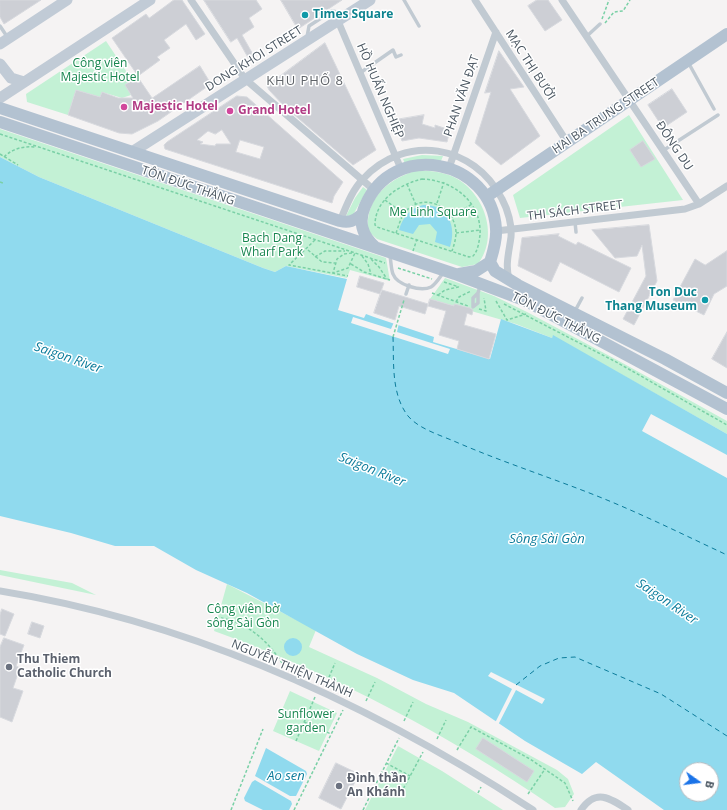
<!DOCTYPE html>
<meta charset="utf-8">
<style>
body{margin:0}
#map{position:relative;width:727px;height:810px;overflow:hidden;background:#f5f3f3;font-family:"Open Sans",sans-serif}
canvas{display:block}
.north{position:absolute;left:679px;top:762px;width:40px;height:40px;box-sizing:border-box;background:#fff;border:1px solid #b7bbc0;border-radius:50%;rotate:104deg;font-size:11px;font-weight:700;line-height:16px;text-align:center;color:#4a5661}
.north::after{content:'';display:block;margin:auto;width:14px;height:18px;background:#1a73e8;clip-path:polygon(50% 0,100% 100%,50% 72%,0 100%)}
</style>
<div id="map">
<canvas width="727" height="810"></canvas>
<div class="north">B</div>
</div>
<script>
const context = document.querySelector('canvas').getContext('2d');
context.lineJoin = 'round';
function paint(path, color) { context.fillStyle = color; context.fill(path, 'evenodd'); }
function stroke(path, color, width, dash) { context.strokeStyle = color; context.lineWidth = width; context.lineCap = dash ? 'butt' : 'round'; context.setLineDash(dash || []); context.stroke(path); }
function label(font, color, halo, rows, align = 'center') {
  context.font = font + ' "Open Sans",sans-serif'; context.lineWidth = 3; context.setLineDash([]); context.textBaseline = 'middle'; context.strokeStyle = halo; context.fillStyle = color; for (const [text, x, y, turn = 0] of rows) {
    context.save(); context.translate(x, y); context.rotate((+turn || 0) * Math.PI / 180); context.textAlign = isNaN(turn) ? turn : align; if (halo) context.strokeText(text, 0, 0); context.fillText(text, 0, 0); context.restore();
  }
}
paint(new Path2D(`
 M106,41L132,80L125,85L131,95L122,98L102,92L100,97L76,90L68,115L27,102L26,94Z
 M629,115L683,200L520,218L513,195Z
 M0,129L386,258L390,281L350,270L347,278L286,266L275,272L263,268L39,177L0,157Z
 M422,155L443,156L441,161L405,164L403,159Z
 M415,171C426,170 438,171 449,175C482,187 501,234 478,264L462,267L377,239L368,231C365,200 386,180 415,171Z
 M363,187L367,190L353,215L346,216L355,198Z
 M445,278L494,296L527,312L619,361L727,421V434L553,336L552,338L516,324L430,299Z
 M0,570L72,583L96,595L0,575Z
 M227,584L316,630L309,647L377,678L426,704L468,722L557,770L568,779L574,794L565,807L555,808C447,734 338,676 214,631Z
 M290,691L337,713L319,751L273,731Z
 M398,746L442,771L503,810H365Z`), '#c3f1d5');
paint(new Path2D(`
 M0,157L39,177L263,268L275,272L286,266L347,279L338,310L364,318L366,314L374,317L434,337L433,342L490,359L501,319L552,338L553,335L727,434V810H664L596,762L582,774L525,741L454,693L413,680L357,654L247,593L196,570L154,546H115L71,533L0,516ZM687,770H711V794H687Z
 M423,205C448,204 457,226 450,247L435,242L437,232L430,224L419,225L413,234L399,230C403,217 409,209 423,205Z
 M284 647a9 9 0 1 1 18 0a9 9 0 1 1-18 0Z
 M266,748L306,771L307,774L296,796H290L255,776Z
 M255,780L291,801L292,804L289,810H263L245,801L244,798L252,782Z`), '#90daee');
paint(new Path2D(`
 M353,317L391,329L394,322L399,323L397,332L450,349L448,354L351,323Z
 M651,414L727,455V478L642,431Z
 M491,672L545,699L542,704L516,690L498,725L495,723L512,689L488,676Z`), '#f5f3f3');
stroke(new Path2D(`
 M393,337C394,363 391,394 408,416C419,429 440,435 456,442C500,461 546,476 592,494C638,512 682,534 727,555
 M516,685L540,666L559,658L575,657L661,694L727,736`), '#0c7c9b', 1, [5, 4]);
const building = new Path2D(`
 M0,0H41L4,24L0,17Z
 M174,0H182L205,34L196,40L186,24L164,40L170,48L157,57L160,60L138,76L112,38L146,14L149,18Z
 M204,0H256L262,9L249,18L254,27L242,35L255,58L250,61L237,38L231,42Z
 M281,0H342L298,29Z
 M537,0H548L562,20L545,31L528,6Z
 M325,43L376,150L353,165L285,107L269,90L267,86Z
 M499,51L524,87L510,89L540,136L501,165L475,143L491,92L485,93Z
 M200,66L211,84L158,121L132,134L119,133L68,115L76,90L100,97L102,92L118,98H133L125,85L137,76L152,98Z
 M672,89L687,112L663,128L648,105Z
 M237,96L247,97L343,182L334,196L332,203L165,149L164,145L167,142ZM222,130L231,144H216L215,146L200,144L203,142L197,140L208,131L215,134ZM240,140L264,147L260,159L236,152Z
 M424,115L422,124L435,128V125L450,130L447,142L419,138L402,141L395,120Z
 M643,141L655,159L641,167L630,150Z
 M649,225L657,281L634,325L623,319L646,276L642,245L637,256L615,258L592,230Z
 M559,234L558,236L576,245L578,242L631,268L619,292L560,262L551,282L518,266L522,238Z
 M727,251V286L714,294L704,315L673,300L695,259L705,265Z
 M360,276L384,283L380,294L357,287Z
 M382,290L428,304L425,314L399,306L395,320L374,313Z
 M430,299L454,306V304L470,308L473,310L472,315L467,313L464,325L496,334L489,359L457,349L459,341L439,335L446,311L428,306Z
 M727,332V368L712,359Z
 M2,609L14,614L5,636L0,634V615Z
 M32,622L44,626L40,638L28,634Z
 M4,638L24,645L16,666L20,668L13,688L23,691L12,722L0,717V647Z
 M483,738L534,771L527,782L476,749Z
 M336,763L359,774L341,809L319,798Z`);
paint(building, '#cdcfd5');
stroke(building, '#d7d9de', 1);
stroke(new Path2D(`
 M602,19L609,0
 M605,23L614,12L623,11L630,0
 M0,134L385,263
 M0,154L18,165
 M4,157C13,148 24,146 36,147
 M422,179C453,180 482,202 480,235C479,242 478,251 473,256L469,257L377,227L375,225C375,199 401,184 422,179Z
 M0,182L3,183
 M407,184L416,205
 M385,200L404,214
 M437,203L444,182
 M452,217L472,204
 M396,233C399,225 401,216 407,210C426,192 455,208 456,232C456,239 454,245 452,251
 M456,233L480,230
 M315,240L289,265L348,276
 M308,250L322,262L335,263
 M413,251L417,239
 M352,253L344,254L337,259L333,273L348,268L355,253
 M362,256L368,264L371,274
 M315,257L325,251H345
 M371,259L379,267L387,279
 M351,264L364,272L390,280
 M398,268L432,279
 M444,282L459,287
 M432,293L468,306
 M438,295L445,290L458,287
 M496,301L507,320L526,314
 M456,302L459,297L471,291
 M504,304L618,363L727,425
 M479,309L486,311L484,298
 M393,337L404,300
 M221,618C248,623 267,640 282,663
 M327,682L335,663
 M366,701L375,682
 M404,721L413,702
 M304,722L331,734
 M437,739L446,720
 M296,741L315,697
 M457,750L471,727L530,759L565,783L573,801
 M386,763L410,776
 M401,793L423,752
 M478,793L481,787
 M528,794L545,769
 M231,810L263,729
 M294,810L343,710
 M363,810L399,738`), '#7ad0a6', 1.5, [3, 2]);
stroke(new Path2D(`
 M404,0L419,26
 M0,26L8,38
 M587,36L600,24
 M307,37L309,26L332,11L343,13
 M688,62L714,109
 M360,73L393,50L396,57L401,55
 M664,150L718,115
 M575,222L576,232
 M390,256C391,261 391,269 393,274C397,285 421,292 431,287C436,284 440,277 443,273
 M478,293V303L473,307V298L478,293L480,286
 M406,294L409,285
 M575,311L582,298`), '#c1cad2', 3.5);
stroke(new Path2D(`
 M191,0L245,79L374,190
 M475,0L567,142
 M562,0L699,204
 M338,21L401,169
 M449,168L496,32
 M340,221C346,207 352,190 363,179C405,133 474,144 502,199C508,210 512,225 511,237C509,252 505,265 509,279
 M496,231L685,209L699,204L727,186
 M0,591C192,622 371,704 533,810
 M581,810C596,788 610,798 628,810`), '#c1cad2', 7);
stroke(new Path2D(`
 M0,44L67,0
 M0,64L11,78L24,82
 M0,98L150,0
 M132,152L370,0`), '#c1cbd6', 11);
stroke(new Path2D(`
 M0,108L340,221C349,223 354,221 361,215
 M0,122L455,274L526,301L727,409
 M486,197L727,34
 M375,247C362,235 358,222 365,206C393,139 492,159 496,229C497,240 493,252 490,262L476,271L459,274
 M490,262L495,271L518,285L665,359L727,393`), '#b3c2d1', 12);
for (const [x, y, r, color] of [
 [305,15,4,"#0f9aa8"],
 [124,107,4,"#d1479c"],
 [230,111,4,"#d1479c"],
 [705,300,4,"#0f9aa8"],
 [9,667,4,"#6b7280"],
 [339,786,4,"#6b7280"]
]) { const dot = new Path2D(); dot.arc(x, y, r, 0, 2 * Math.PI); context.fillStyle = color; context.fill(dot); stroke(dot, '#fff', 1.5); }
label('bold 12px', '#0d838f', '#fff', [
 ["Times Square",313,15],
 ["Ton Duc",697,293,"right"],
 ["Thang Museum",697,307,"right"]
], 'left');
label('12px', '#4a5661', '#fff', [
 ["DONG KHOI STREET",254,59,-32],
 ["MẠC THỊ BƯỞI",530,65,57],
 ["HỒ HUẤN NGHIỆP",380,91,67],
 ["PHAN VĂN ÐẠT",462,96,-71],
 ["HAI BA TRUNG STREET",606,116,-34],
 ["ĐÔNG DU",674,146,56],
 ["TÔN ÐỨC THẮNG",188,186,19],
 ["THI SÁCH STREET",575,211,-7],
 ["TÔN ĐỨC THẮNG",556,318,27],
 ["NGUYỄN THIỆN THÀNH",292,669,23]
]);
label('12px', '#17864f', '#fff', [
 ["Công viên",100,64],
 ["Majestic Hotel",100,78],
 ["Me Linh Square",433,213],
 ["Bach Dang",272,239],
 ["Wharf Park",272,253],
 ["Công viên bờ",243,610],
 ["sông Sài Gòn",243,624],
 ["Sunflower",306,715],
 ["garden",306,729]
]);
label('bold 12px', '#b23c85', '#fff', [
 ["Majestic Hotel",132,107],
 ["Grand Hotel",238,111]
], 'left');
label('bold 12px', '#5b616d', '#fff', [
 ["Thu Thiem",17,660],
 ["Catholic Church",17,674],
 ["Đình thần",347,779],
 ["An Khánh",347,793]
], 'left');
context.letterSpacing = '1px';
label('13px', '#5f6368', '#fff', [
 ["KHU PHỐ 8",305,81]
]);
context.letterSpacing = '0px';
label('italic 13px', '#0c7c9b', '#fff', [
 ["Saigon River",68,358,19],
 ["Saigon River",372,470,22],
 ["Sông Sài Gòn",547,539],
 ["Saigon River",667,602,34],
 ["Ao sen",286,776]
]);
</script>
